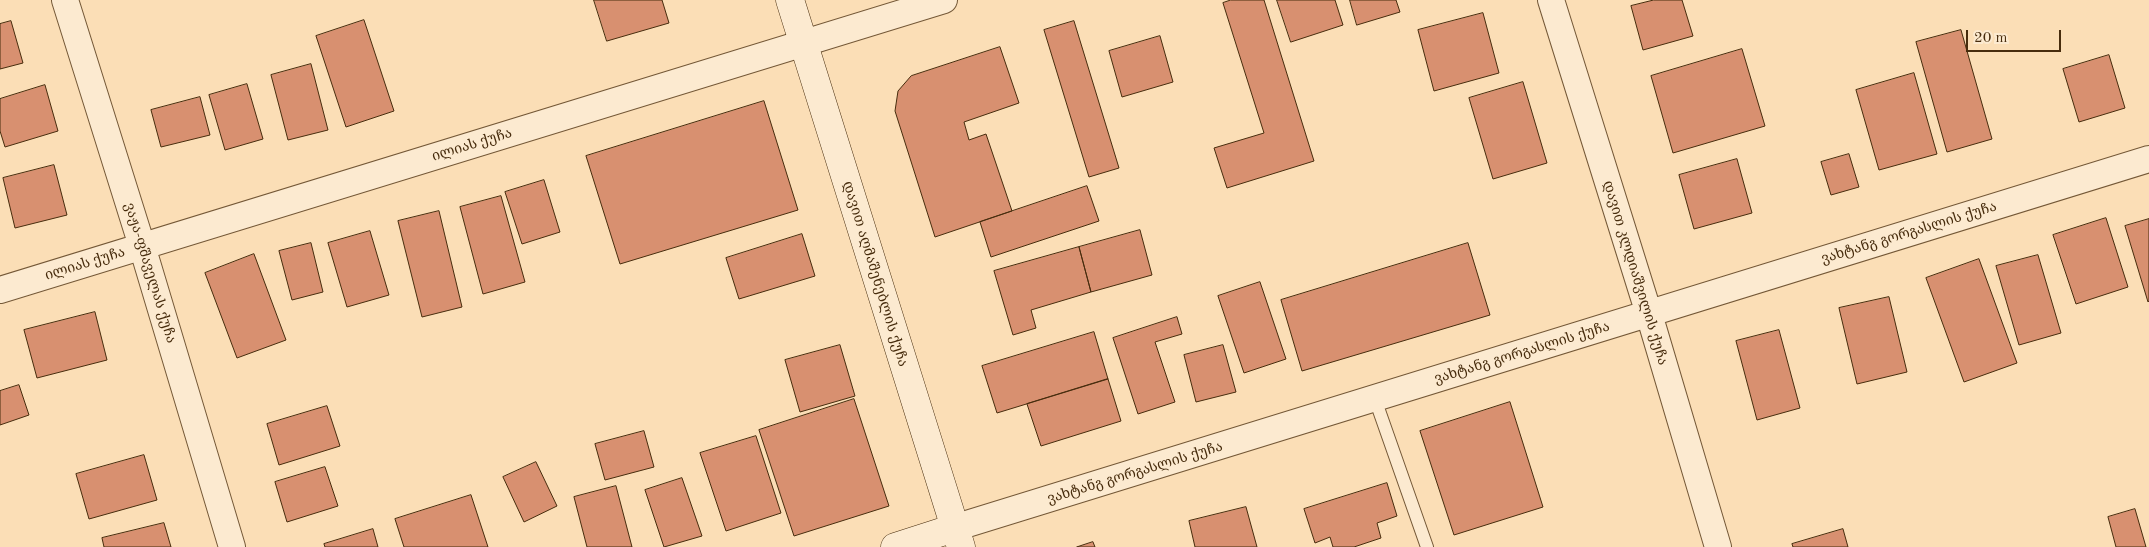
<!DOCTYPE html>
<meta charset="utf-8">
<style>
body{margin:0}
#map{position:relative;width:2149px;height:547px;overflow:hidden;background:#fbdeb6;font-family:"Old Standard TT",serif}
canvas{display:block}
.scale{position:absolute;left:1966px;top:30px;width:95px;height:22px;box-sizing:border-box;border:2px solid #472c0d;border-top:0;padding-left:6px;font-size:15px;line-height:18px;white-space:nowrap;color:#472c0d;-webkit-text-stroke:4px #fcead0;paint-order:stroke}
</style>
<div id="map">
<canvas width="2149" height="547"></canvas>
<div class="scale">20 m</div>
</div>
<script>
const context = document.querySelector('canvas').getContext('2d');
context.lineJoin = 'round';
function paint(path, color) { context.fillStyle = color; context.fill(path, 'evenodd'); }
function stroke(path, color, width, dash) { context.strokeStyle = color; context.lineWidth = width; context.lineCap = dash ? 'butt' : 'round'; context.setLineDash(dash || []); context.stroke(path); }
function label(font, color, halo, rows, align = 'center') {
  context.font = font + ' "Old Standard TT","Noto Serif Georgian",serif'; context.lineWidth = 5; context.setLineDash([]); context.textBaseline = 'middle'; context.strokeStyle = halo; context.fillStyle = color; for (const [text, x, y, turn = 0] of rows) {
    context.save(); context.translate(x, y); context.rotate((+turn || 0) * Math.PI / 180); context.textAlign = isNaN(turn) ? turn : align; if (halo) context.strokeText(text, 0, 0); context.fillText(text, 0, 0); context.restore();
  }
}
const building = new Path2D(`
 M594,0H662L669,23L607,41Z
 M1231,0H1264L1314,161L1227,188L1214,148L1264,133L1223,3Z
 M1277,0H1335L1343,25L1291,42Z
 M1350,0H1396L1400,12L1357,25Z
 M1654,0H1682L1693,36L1643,50L1631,6Z
 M1483,13L1499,73L1434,91L1418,30Z
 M364,20L394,111L346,127L316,36Z
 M11,21L23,63L0,69V24Z
 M1074,21L1119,168L1089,177L1044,30Z
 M1961,30L1992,139L1947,152L1916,42Z
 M1160,36L1173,82L1122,97L1109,51Z
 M1000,47L1019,103L964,122L969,140L986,134L1012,211L935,237L895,111L898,91L911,76Z
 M1742,49L1765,126L1673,153L1651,76Z
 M2109,55L2125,108L2079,122L2063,69Z
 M311,64L328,130L288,140L271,75Z
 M1914,73L1937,154L1879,170L1856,90Z
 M1523,82L1547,163L1493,179L1469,98Z
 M247,84L263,139L225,150L209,95Z
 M45,85L58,131L5,147L0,131V99Z
 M200,97L210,135L161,147L151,110Z
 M764,101L798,210L620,264L586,156Z
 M1849,154L1859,187L1831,195L1821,162Z
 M1737,159L1752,213L1694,229L1679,175Z
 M54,165L67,215L15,228L3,178Z
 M544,180L560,232L522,244L505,192Z
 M1087,186L1099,221L991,257L980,222Z
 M501,196L525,282L483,294L460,207Z
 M439,211L462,307L422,317L398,221Z
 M2106,218L2128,287L2076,304L2053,235Z
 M2149,219V301L2148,302L2125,226Z
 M1140,230L1152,275L1091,292L1079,247Z
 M370,231L389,295L347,307L328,243Z
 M802,234L815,276L739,299L726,258Z
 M311,243L323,292L292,300L279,251Z
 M1468,243L1490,315L1302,371L1281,300Z
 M1079,247L1091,292L1031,310L1036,328L1013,335L994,271Z
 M254,254L286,340L237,358L205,273Z
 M2038,255L2061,333L2019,345L1996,266Z
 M1979,259L2017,363L1964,382L1926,278Z
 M1260,282L1286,359L1244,373L1218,296Z
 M1889,297L1907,372L1857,384L1839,308Z
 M95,312L107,360L37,378L24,330Z
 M1177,317L1182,334L1155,342L1175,402L1138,414L1113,338Z
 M1779,330L1800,408L1757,420L1736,341Z
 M1094,332L1108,379L997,413L982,366Z
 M840,345L855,396L800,412L785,360Z
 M1223,345L1236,392L1196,402L1184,355Z
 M1108,379L1121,421L1041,446L1027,404Z
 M19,385L29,415L0,425V391Z
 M854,399L889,506L794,536L759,430Z
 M1510,402L1543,507L1454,535L1420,431Z
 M327,406L340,446L279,465L267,424Z
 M644,431L654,467L605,480L595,444Z
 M756,436L781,513L726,531L700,453Z
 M144,455L157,500L89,519L76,474Z
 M536,462L557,506L524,522L503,477Z
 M325,467L338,506L287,522L275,482Z
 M682,478L702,536L664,547L645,490Z
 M1387,483L1397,516L1377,523L1381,538L1354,547H1333L1330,537L1315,543L1304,509Z
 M616,486L632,547H587L574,497Z
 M471,495L488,547H404L395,519Z
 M1246,507L1257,547H1195L1189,521Z
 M2135,509L2146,547H2116L2108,517Z
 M164,523L171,547H104L102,538Z
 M373,529L378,547H325L324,544Z
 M1843,529L1848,547H1793L1792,544Z
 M1093,542L1095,547H1077Z`);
paint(building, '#d89070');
stroke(building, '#472c0d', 1);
const lane = new Path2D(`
 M1375,399L1427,547`);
const street = new Path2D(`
 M65,0L142,246L232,547
 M1551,0L1649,314L1718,547
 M0,290L944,0
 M954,528L2149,159`);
const secondary = new Path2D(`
 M790,0L961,547
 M895,547L954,528`);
stroke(lane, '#745837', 14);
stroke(street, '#745837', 28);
stroke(secondary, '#472c0d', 29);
stroke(lane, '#fcead0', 12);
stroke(street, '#fcead0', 26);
stroke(secondary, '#fcead0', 28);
label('14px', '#472c0d', '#fcead0', [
 ["ილიას ქუჩა",472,145,-17],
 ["ვახტანგ გორგასლის ქუჩა",1909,233,-17],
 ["ილიას ქუჩა",85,264,-17],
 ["ვაჟა-ფშაველას ქუჩა",150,273,73],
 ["დავით კლდიაშვილის ქუჩა",1635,273,73],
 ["დავით აღმაშენებლის ქუჩა",875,274,73],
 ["ვახტანგ გორგასლის ქუჩა",1522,353,-17],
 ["ვახტანგ გორგასლის ქუჩა",1135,473,-17]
]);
</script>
